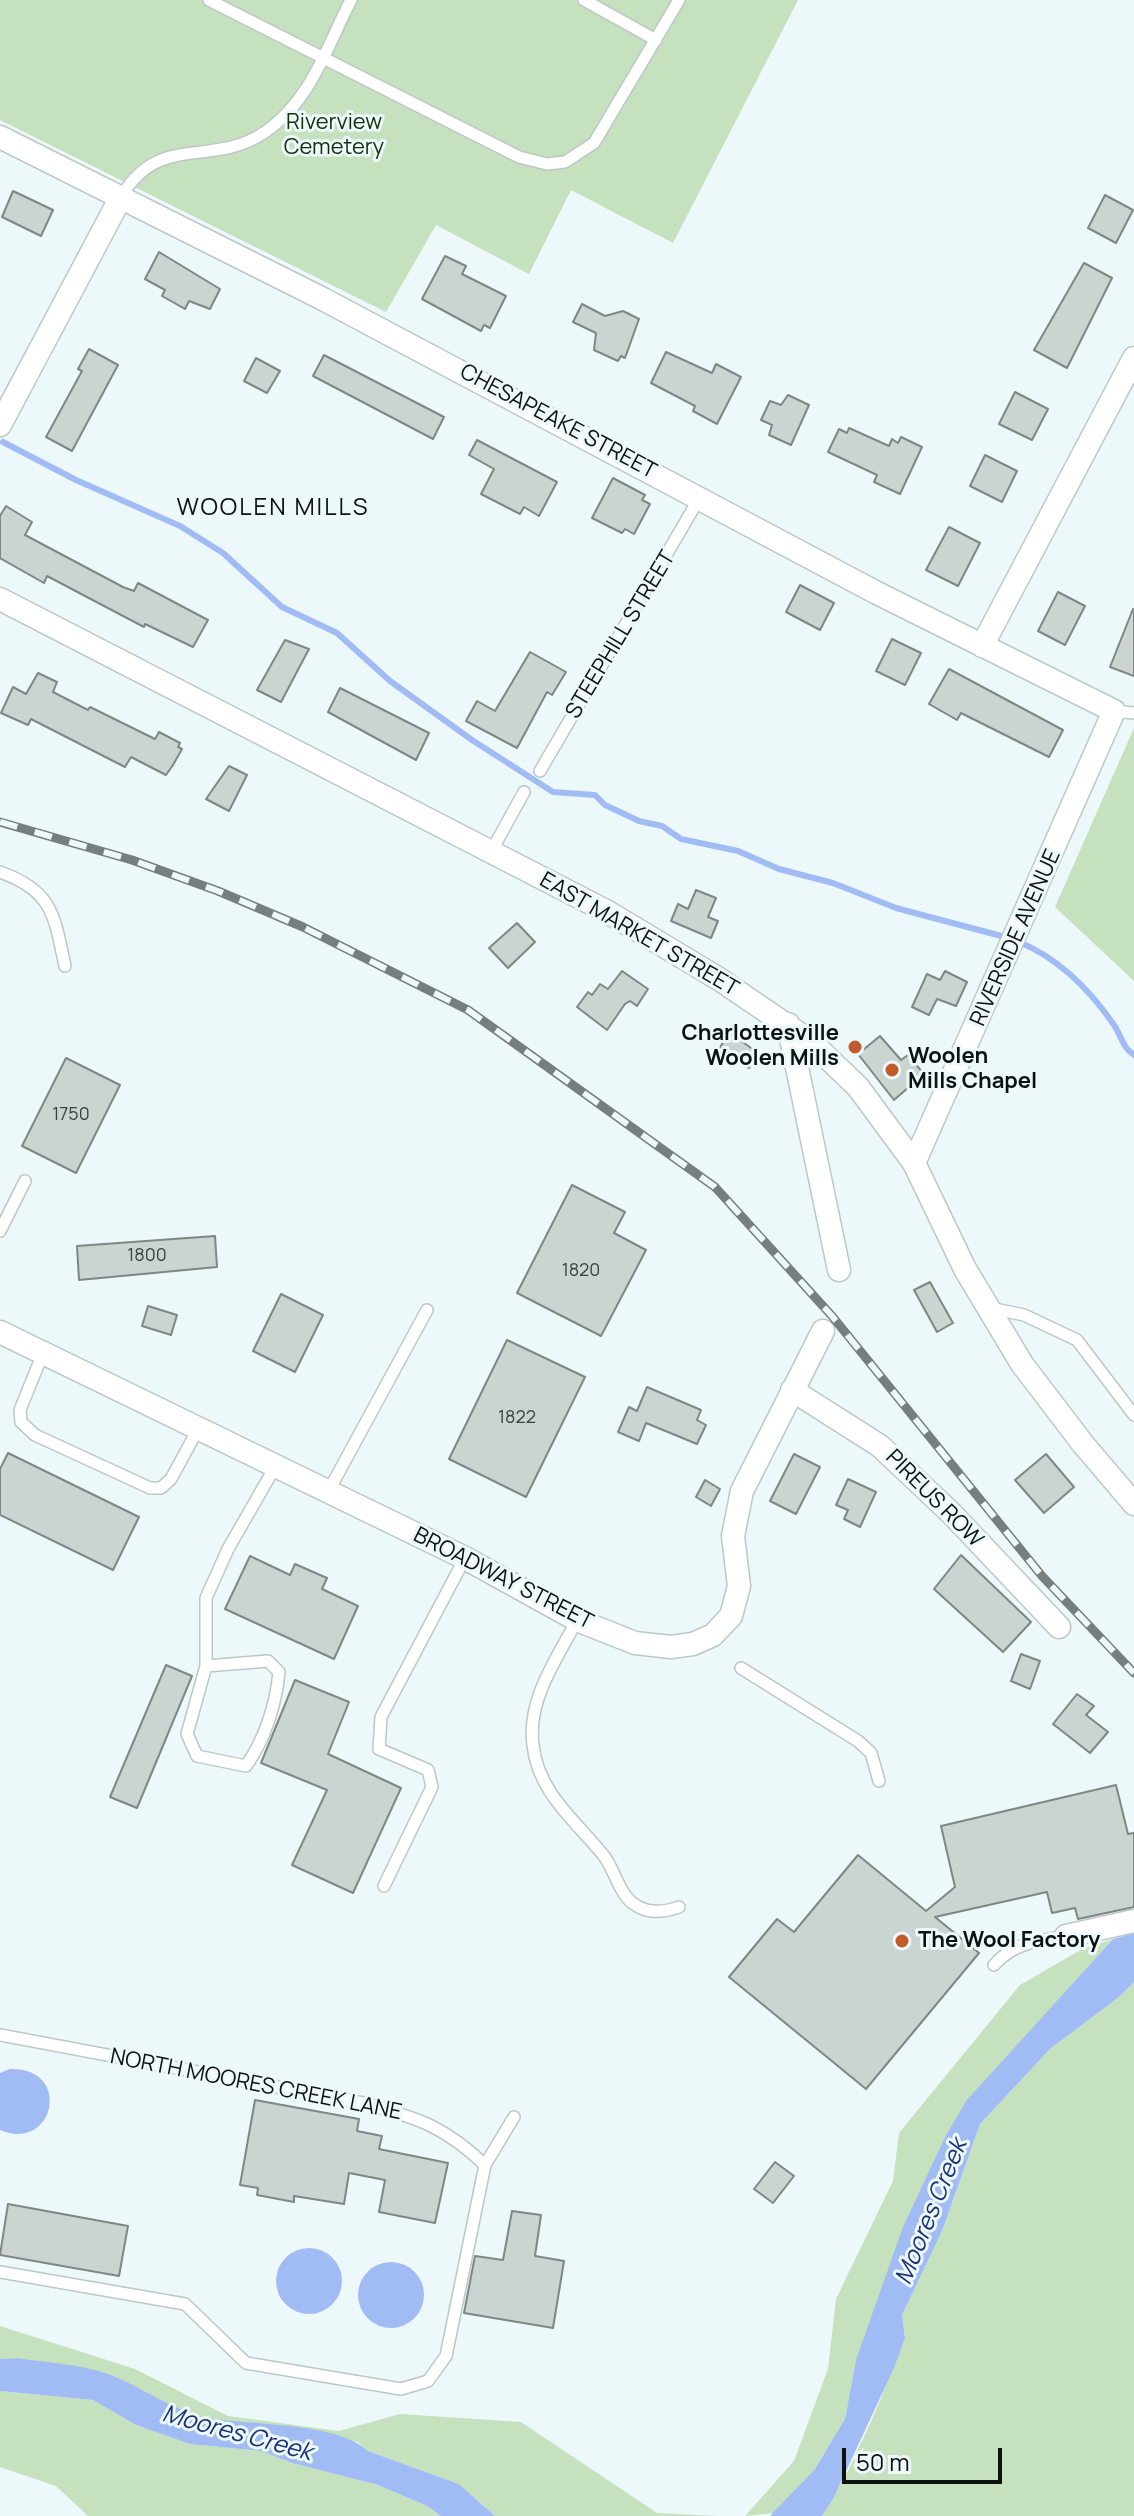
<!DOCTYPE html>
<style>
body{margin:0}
#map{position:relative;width:1134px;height:2516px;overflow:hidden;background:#ecf8f9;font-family:Manrope,sans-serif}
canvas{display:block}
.scale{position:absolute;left:842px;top:2448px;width:160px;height:36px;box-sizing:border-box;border:4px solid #0d1111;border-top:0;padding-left:10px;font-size:24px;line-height:28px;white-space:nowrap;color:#0d1111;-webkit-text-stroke:6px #ecf8f9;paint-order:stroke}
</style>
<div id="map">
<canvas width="1134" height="2516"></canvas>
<div class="scale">50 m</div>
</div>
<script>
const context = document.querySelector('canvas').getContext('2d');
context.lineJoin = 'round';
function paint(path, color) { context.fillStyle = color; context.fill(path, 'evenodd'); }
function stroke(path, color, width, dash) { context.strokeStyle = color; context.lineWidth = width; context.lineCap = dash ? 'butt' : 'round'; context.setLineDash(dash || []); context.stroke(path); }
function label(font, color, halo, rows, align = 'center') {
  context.font = font + ' Manrope,sans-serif'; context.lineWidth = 6; context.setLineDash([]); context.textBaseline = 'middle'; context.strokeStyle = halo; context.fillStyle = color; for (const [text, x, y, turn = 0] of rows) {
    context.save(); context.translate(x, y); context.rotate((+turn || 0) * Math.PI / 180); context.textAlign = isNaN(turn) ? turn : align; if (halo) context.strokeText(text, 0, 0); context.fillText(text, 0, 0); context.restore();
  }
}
paint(new Path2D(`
 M0,0H798L673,243L571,190L529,274L436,225L386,312L0,120Z
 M1134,728V981L1055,907Z
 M1113,1939L966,2102L945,2137L856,2360L845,2419L815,2469L775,2513L745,2516L794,2461L828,2369L836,2299L893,2181L899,2133L1020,1985L1084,1948Z
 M1134,1982V2516H822L850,2467L877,2408L905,2338L902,2315L942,2231L980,2124L1050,2049L1119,1997Z
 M0,2326L135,2369L228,2416L339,2431L400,2414L521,2422L657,2513L719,2516H495L459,2484L368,2451L358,2442L321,2432L211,2419L169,2407L108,2374L18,2358L0,2359Z
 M0,2391L93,2400L136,2425L190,2444L261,2451L292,2463L378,2485L427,2506L441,2516H88L56,2486L0,2467Z`), '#c5e1bd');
paint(new Path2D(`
 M1134,1933V1982L1119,1997L1050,2049L980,2124L942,2231L902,2315L905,2338L894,2368L834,2497L822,2516H770L815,2469L845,2419L856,2360L903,2227L945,2137L966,2101L1113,1939Z
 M10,2069C73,2067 55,2153 0,2130V2073Z
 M276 2281a33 33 0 1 1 66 0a33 33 0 1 1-66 0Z
 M358 2295a33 33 0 1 1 66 0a33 33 0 1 1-66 0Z
 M18,2358C47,2363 80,2364 108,2374C145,2388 174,2413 215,2419C256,2425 339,2423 368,2451L459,2484L495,2516H441L427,2506L378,2485L292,2463L261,2451L190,2444L136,2425L93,2400L0,2391V2359Z`), '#a1bbf5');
stroke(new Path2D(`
 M3,442L76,480L180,526L223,553L282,607L337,633L390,681L472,740L553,792L595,795L605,805L639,821L662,826L681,839L738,851L779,869L833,883L896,908L1009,938
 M1019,942C1058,958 1090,990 1114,1025C1122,1037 1122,1047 1134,1055`), '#a1bbf5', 6);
const building = new Path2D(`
 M13,191L53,210L41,236L2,217Z
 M1105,195L1133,210L1116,243L1088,228Z
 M159,252L220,289L210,309L189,301L185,309L162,296L165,290L145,279Z
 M445,256L466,266L462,274L506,296L490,328L484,325L481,331L422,299Z
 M1084,263L1112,278L1067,368L1034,350Z
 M582,304L605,316L623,311L639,319L625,358L621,356L618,361L594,350L596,333L573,322Z
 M89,349L118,365L72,451L46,437L82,371L78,369Z
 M666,352L712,373L716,364L741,377L717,424L693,411L695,406L651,383Z
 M324,355L444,417L433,439L313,376Z
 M256,358L280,371L267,393L244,381Z
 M1015,392L1048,409L1032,440L999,424Z
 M788,395L809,405L791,445L769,435L772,425L761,420L770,401L781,405Z
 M849,428L889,446L892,439L898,443L901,437L922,447L900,494L874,482L877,475L828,452L839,429L847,433Z
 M477,440L557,482L539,516L524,507L520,514L481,494L494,469L469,455Z
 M985,455L1017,471L1002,502L970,486Z
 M613,478L645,495L642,500L650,504L634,534L625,529L622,533L592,518Z
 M6,506L32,522L25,535L123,587L134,591L138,583L208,620L193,647L145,624L144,627L47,576L44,583L0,558V516Z
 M949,527L980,543L958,586L926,570Z
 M800,585L834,603L820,630L786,612Z
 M1058,592L1085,606L1065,645L1038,631Z
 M1133,609H1134V676L1110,667Z
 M892,639L921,653L905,685L876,671Z
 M285,640L309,649L281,702L257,690Z
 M530,652L566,672L552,695L547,692L517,748L466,721L477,701L495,711Z
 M949,669L1063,730L1049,757L961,713L957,720L929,704Z
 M38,673L57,682L53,692L88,710L90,707L155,739L159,732L180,743L178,747L182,749L173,765L166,775L131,757L125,767L31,719L28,725L1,713L13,687L26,694Z
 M340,688L429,733L416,760L328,712Z
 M229,766L247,775L229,811L206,799Z
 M696,890L716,898L708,917L718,921L711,938L671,921L678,904L688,909Z
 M517,923L535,942L508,968L489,948Z
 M622,971L648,989L637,1006L630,1001L625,1004L607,1030L577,1007L588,992L592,995L600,984L608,989Z
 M945,971L967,982L956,1006L937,999L929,1015L912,1007L927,974L940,980Z
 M729,1032L758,1053L749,1068L718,1051Z
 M880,1036L901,1060L908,1055L924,1074L894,1100L858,1054Z
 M66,1058L120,1085L76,1173L22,1146Z
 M572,1185L625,1212L614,1233L646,1250L601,1336L517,1293Z
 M215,1236L217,1267L79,1280L77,1246Z
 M930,1282L953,1323L937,1332L914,1290Z
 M281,1294L323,1315L295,1372L253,1351Z
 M148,1306L177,1315L171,1335L142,1326Z
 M507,1340L585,1377L526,1497L449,1459Z
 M647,1387L701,1410L697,1420L706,1425L697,1444L646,1423L639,1441L618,1432L629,1407L637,1411Z
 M8,1453L139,1517L113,1570L0,1515V1469Z
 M794,1454L820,1467L796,1514L770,1501Z
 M1046,1454L1074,1487L1044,1513L1015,1480Z
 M848,1479L876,1492L860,1527L844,1519L848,1510L836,1505Z
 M705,1480L720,1489L711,1506L696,1497Z
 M961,1555L1031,1622L1003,1652L934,1589Z
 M250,1556L290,1575L295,1564L327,1578L322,1589L358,1606L334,1659L225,1609Z
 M1021,1654L1040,1661L1030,1689L1011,1681Z
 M166,1665L192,1676L137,1808L110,1797Z
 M295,1680L349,1702L328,1754L401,1788L353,1893L292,1865L327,1790L261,1763Z
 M1077,1694L1094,1706L1086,1715L1108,1732L1090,1753L1053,1724Z
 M1116,1785L1128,1834L1134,1833V1907L1078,1919L1075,1908L1052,1913L1047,1892L935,1917L979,1953L866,2089L729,1977L777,1919L794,1932L858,1855L926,1911L955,1887L941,1826Z
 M255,2100L359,2119L357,2131L382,2136L379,2149L448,2163L435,2223L379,2212L385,2180L349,2173L344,2204L294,2196V2202L257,2195L258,2188L240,2185Z
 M775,2162L794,2176L773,2203L754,2189Z
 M8,2204L128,2226L119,2276L0,2255Z
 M512,2211L541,2215L535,2256L564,2261L553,2328L464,2313L475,2256L503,2260Z`);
paint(building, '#cad5d1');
stroke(building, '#7e8784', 2);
const lane = new Path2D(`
 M209,0L519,157L547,164L565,162L594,143L679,0
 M584,0L656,40
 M121,197C160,131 211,169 265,132C311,101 327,46 351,0
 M1114,711L1134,713
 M540,771L700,497
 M491,852L524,792
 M0,872C53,891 54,915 65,966
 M0,1231L25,1181
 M990,1308L1024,1315L1077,1340L1134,1415
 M43,1353L20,1410L21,1422L35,1435L150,1488H161L171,1479L197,1431
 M328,1492L427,1310
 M577,1620C557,1659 527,1699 533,1745C538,1793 576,1821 604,1856C616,1872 619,1896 637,1906C650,1914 665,1912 679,1907
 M206,1666L268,1661L279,1672C276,1704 265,1739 246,1766L197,1756L187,1734L206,1666V1598L228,1549L275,1467
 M741,1668L858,1741L871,1753L879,1781
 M384,1886L432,1787L428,1770L379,1749L381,1717L465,1558
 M994,1965C1014,1942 1038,1941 1066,1936
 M0,2035L368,2104C420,2119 445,2127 485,2165L446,2356L428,2381L401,2389L246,2363L185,2304L0,2272
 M485,2165L514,2117`);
const street = new Path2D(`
 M0,137L321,298L877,593L1114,711L914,1163
 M0,425L121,197
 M0,599L606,911L719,979L810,1041L858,1087L914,1163L965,1269L1022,1364L1083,1444L1134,1504
 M982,646L1134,358
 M788,1024L839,1270
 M0,1332L465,1558L577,1620L635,1643L671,1647L693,1644L713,1635L731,1616L739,1586L733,1536L742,1491L823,1331
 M792,1390L880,1446L951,1513L1059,1627
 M1066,1936L1134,1921`);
stroke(lane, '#bcc7c8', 14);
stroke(street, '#bcc7c8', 25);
stroke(lane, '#fff', 11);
stroke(street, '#fff', 22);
const rail = new Path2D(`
 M0,822L132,860L218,891L303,927L468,1010L715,1187L832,1316L1042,1576L1134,1673`);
stroke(rail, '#767e7e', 9);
stroke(rail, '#ecf8f9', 6, [18]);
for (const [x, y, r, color] of [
 [855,1047,8,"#c15b2c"],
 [892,1070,8,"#c15b2c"],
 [902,1941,8,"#c15b2c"]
]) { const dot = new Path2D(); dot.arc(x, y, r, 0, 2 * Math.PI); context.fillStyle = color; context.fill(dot); stroke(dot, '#ecf8f9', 3); }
label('18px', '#3c4241', null, [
 ["1750",71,1115],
 ["1800",147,1256],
 ["1820",581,1271],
 ["1822",517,1418]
]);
label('22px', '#15310c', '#ecf8f9', [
 ["Riverview",334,123],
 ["Cemetery",334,148]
]);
label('22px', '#0d1111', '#ecf8f9', [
 ["CHESAPEAKE STREET",558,422,28],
 ["STEEPHILL STREET",621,635,-59],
 ["EAST MARKET STREET",639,935,30],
 ["RIVERSIDE AVENUE",1016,938,-66],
 ["PIREUS ROW",934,1499,45],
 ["BROADWAY STREET",503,1579,27],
 ["NORTH MOORES CREEK LANE",256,2085,11]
]);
label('bold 22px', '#0d1111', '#ecf8f9', [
 ["Charlottesville",839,1034,"right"],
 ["Woolen Mills",839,1059,"right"],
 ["Woolen",908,1057],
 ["Mills Chapel",908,1082],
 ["The Wool Factory",918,1941]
], 'left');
context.letterSpacing = '2px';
label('24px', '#0d1111', '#ecf8f9', [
 ["WOOLEN MILLS",273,508]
]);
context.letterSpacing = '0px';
label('italic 24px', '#1c3275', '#ecf8f9', [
 ["Moores Creek",932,2212,-68],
 ["Moores Creek",237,2434,15]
]);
</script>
